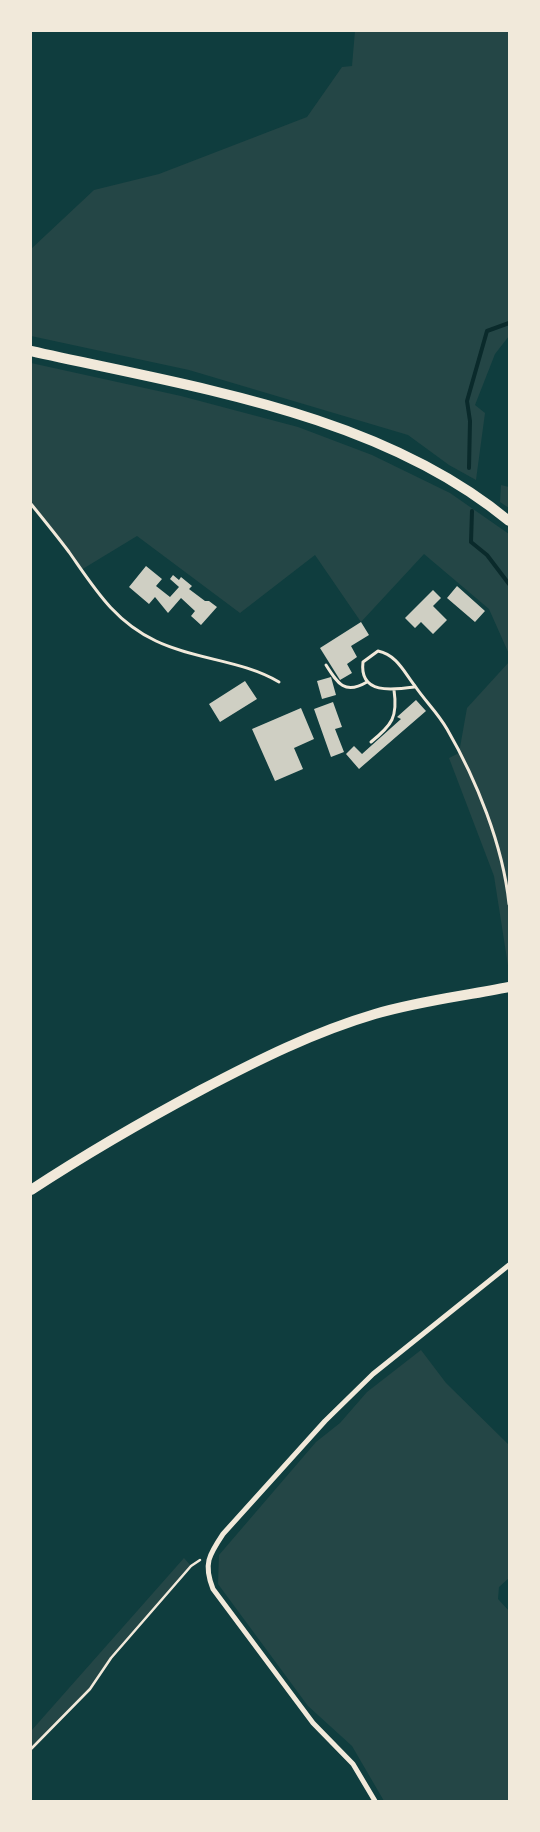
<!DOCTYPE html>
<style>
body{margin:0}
#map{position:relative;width:540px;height:1832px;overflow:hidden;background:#0f3d3e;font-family:Signika,sans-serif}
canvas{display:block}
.frame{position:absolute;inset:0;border:32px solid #f1e9da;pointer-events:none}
</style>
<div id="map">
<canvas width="540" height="1832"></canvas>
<div class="frame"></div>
</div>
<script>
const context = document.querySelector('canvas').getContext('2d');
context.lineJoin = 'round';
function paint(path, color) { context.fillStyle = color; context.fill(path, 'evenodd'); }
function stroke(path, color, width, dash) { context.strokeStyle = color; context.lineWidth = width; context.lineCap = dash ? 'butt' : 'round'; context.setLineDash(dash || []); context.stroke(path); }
paint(new Path2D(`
 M355,31H509V336L495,354L475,405L485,413L476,480L449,465L408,435L189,370L31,336V249L94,190L159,174L307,117L342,67L352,66Z
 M31,363L181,396L298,427L372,455L450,493L509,534V654L489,609L424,554L361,622L315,555L240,613L137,536L81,570L31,504Z
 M501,485L509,487V508L500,502Z
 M509,662V972L494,876L449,758L459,753L467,708Z
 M421,1350L446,1383L509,1445V1578L499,1587L498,1599L509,1611V1801H384L352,1746L308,1706L218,1584L219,1555L316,1442L340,1423L367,1392Z
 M184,1558L191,1566L111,1658L90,1689L31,1749V1731Z`), '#244646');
stroke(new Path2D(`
 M469,468L470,421L467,401L487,331L509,323
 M472,511L471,542L487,555L509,584`), '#0a2a2b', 4);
paint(new Path2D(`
 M146,566L162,579L156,586L170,597L179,587L170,579L173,575L179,580L181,577L192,586L189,589L205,601H209L217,607L201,625L191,616L195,611L181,598L168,613L155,597L149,604L129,587Z
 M457,586L485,611L475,622L447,598Z
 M433,590L441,598L433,606L447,620L433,634L421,622L415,628L405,618Z
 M361,622L369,635L351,646L357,657L347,664L352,673L340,680L320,648Z
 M331,677L336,695L322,699L317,681Z
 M245,681L257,699L220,722L209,704Z
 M416,700L426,711L359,769L346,754L354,746L362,754L401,719L397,717Z
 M333,702L342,727L335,729L344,752L331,757L314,709Z
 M301,708L314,739L294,748L303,769L275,781L252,729Z`), '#cfcfc3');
stroke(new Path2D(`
 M31,1749L90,1689L111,1658L191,1566L200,1560`), '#f1e9da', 2.5);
stroke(new Path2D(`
 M31,504C44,520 57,536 69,552C95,589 114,621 156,641C196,660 242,660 279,682
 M326,665C338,684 345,695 367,682
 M415,687C393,690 359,695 363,662L378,651C397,655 404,672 415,686C425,701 438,713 447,729C476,779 503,845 509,904
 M371,742C392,725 398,717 394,690`), '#f1e9da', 3);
stroke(new Path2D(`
 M375,1801L353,1764L313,1723L213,1589C203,1564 209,1555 223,1534L325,1421L373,1374L509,1265`), '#f1e9da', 5);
stroke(new Path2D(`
 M31,1190C86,1154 143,1121 201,1090C258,1060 314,1032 375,1014C419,1001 464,996 509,987`), '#f1e9da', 10);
stroke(new Path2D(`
 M31,351C191,387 379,413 509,521`), '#f1e9da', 10);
</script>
